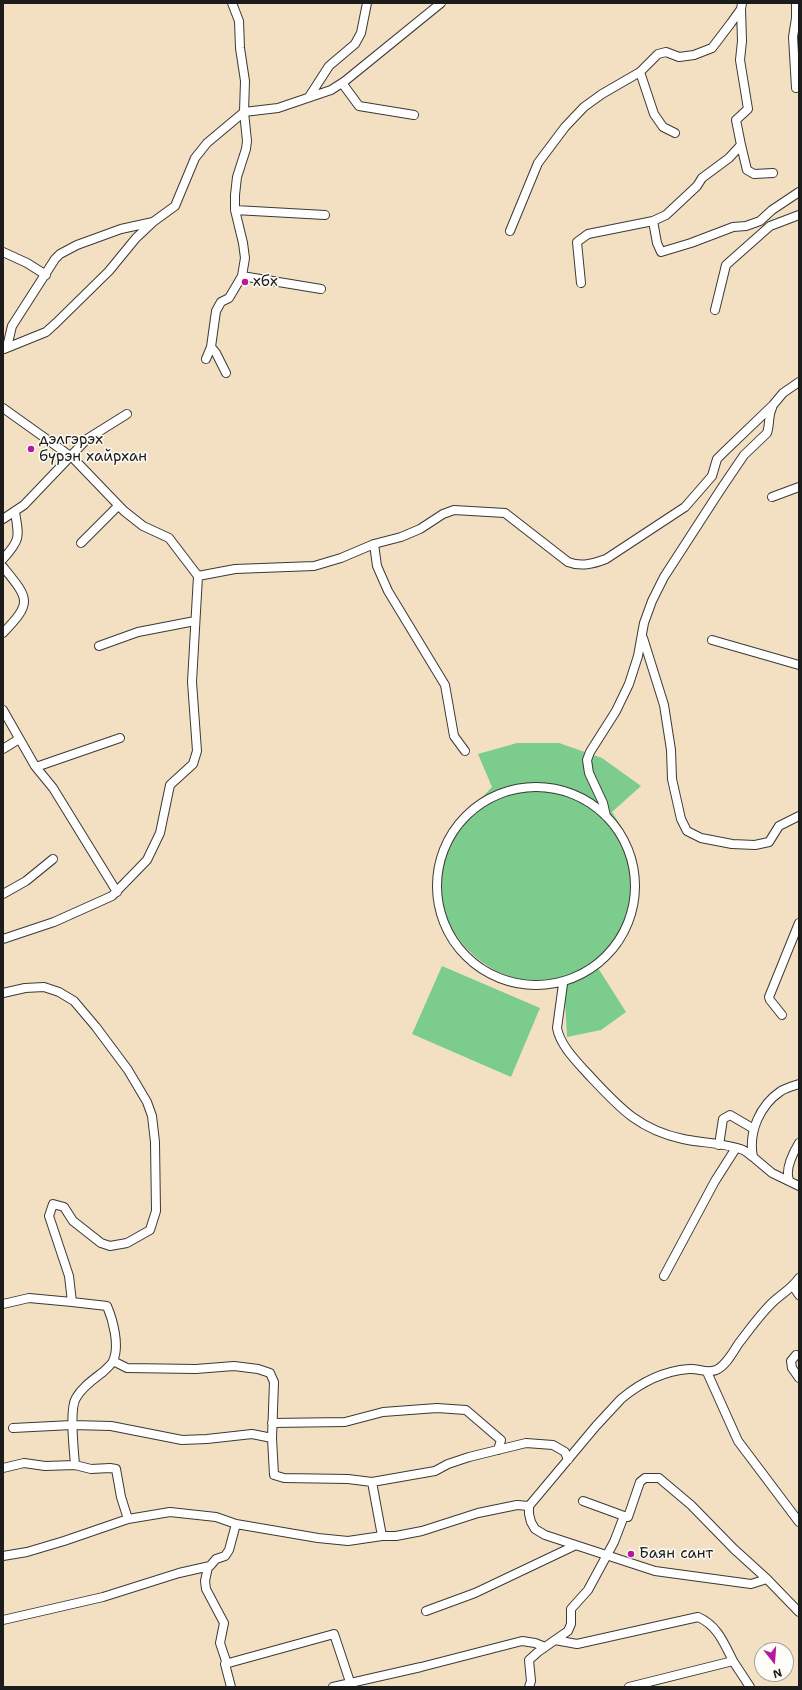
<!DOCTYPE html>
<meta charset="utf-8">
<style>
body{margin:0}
#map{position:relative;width:802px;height:1690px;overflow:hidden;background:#f3e0c2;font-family:"Shantell Sans",sans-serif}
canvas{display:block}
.frame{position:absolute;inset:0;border:4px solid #1c1c1c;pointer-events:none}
.north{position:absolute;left:754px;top:1642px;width:40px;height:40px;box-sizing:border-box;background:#fdfcf7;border:1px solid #a3a29f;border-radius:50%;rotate:163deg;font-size:11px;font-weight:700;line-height:16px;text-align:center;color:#1c1c1c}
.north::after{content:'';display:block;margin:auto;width:14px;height:18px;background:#b5179e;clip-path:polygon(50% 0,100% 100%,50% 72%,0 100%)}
</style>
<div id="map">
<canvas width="802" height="1690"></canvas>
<div class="frame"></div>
<div class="north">N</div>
</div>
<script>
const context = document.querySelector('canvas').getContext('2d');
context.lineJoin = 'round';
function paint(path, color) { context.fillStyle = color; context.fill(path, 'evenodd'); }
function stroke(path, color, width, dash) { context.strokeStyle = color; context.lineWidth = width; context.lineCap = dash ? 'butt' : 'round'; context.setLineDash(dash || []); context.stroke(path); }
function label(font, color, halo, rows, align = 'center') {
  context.font = font + ' "Shantell Sans",sans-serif'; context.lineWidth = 3; context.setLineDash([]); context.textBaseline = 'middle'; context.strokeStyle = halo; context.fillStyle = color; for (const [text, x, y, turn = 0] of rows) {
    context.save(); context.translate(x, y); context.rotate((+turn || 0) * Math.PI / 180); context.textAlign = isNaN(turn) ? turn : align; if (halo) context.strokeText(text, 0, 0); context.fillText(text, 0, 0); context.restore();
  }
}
paint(new Path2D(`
 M517,743H559L602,758L641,786L612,812L621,826L636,857L638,891L632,925L620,948L598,968L626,1012L601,1030L567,1037L564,982C555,983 545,986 536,985C528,984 518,980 510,977C504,974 497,972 491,968C449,943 431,897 445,850C452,825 474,806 492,787L478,754Z
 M442,966L540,1008L511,1077L412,1034Z`), '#7bcc8d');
const minor = new Path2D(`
 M796,3V18L793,37L796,88
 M640,72L654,114L663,127L675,133
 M342,83L359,106L414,115
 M309,97L329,66L355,44L361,33L367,3
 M741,145L747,170L754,174L773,173
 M235,210L325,215
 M653,221L657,243L661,252L691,243L733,227L746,226L760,221L772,210L799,192
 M510,231L538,163L565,127L584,107L602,94L640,72L658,54L666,52L679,57L694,55L712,48L731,23L741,9L742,3
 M3,252L27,263L46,275
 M242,276L321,289
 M581,283L577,242L588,234L653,221L666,215L697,186L702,178L729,158L741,145L736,120L748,109L740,60L742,41L741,9
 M715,310L726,265L770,226L799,215
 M7,347L12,326L55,259L60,254L77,245L121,229L153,222L175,206L195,158L207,143L244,112L278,108L331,90L345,81L441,3
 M4,349L46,332L56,323L109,271L136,238L153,222
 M206,359L211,347
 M226,373L216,353L211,347L216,311L221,302L229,298L242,276L245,258L243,243L235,210V195L237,177L246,149L247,141L244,112L245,81L240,48L239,21L232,3
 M3,408L73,458L124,511L143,526L169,538L198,576L192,682L197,751L193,764L170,785L160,833L147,860L112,896L54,922L3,939
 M772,497L799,487
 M3,519L24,505L87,439L127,414
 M81,543L118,506
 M374,544L377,566L388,591L445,685L454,736L465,751
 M3,559C21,539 19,537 15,512
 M3,567C29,599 33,602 3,633
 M198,576L235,569L314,566L341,558L374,544L401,537L420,529L443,514L454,510L505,513L568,562C581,567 593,564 606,559L685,507L712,476L717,459L724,452L773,405L783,393L799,382
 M643,638L664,705L671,750L672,779L681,819L687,831L701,838L732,844L755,845L769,842L779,826L799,816
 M712,640L799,665
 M99,646L138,632L195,621
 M3,710L35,766L53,788L117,892
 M3,749L19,739
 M36,767L120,738
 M437 886a99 99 0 1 1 198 0a99 99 0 1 1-198 0Z
 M606,816L603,803L589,773L587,760L590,752L616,711L629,684L638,656L644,623L652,601L664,577L721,489L744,455L767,433C770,425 768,416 772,408
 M3,894L26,881L53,859
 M563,984L557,1028C560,1045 576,1061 587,1073C618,1106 637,1129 683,1139C701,1143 727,1143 743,1150C746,1151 750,1155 753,1157
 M3,993L25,988L44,987L59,992L74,1001L96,1027L128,1070L147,1102L152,1116L155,1142L156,1211L150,1230L127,1243L110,1246L101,1243L73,1221L64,1207L53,1204L49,1216L69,1276L72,1302L107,1306C113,1320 120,1346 113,1361C112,1364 106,1369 103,1372C94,1379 82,1387 76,1398C69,1409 74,1451 75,1465L45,1466L24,1463L3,1468
 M782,1015L770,1000L769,997L799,923
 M799,1084C793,1086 786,1088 781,1091C760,1105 748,1132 753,1157L772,1173L799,1186
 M719,1145L723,1119L730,1115L754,1129
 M789,1180C785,1169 793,1153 799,1143
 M664,1276L715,1181L736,1148
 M799,1278C792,1288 783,1293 774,1301C761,1313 750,1329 739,1343C733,1352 726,1366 716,1370C706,1374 699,1368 689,1369C663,1371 640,1383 621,1399L596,1426L529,1506V1514L531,1522L535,1529L545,1535L655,1571L751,1584L767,1579L799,1612
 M793,1286L799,1295
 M3,1304L29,1298L72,1302
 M796,1355L791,1361L792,1368L799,1378
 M113,1361L127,1368L196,1369L234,1366L258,1369L270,1373L274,1382L272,1438
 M707,1372L738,1441L799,1522
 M272,1423L345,1422L383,1412L437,1408L466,1410L501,1440L498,1450
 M13,1428L72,1425L111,1426L182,1440L207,1439L252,1434L272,1438L274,1475L284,1478L348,1479L372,1482L435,1471L448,1464L469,1457L526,1443L553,1445L565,1452L568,1460
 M75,1465L91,1469L110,1468L116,1469L121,1497L128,1519
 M372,1482L382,1536
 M583,1501L624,1516
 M3,1556L27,1552L64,1541L128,1519L170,1512L216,1517L236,1524L318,1538L348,1541L382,1536H396L422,1531L478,1513L517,1505L529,1506
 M208,1567L205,1581L206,1589L224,1623L220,1643L227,1664
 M426,1611L475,1593L574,1546
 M3,1620L103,1597L179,1573L210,1566L216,1559L225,1556L229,1550L236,1524
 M555,1640L568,1631L571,1624V1609L588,1590L614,1542L624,1516L628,1517L640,1482L645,1478H659L691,1505L734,1549L767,1579
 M231,1687L225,1664L334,1634L350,1682
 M333,1687L421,1667L522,1641L535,1643L545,1647
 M529,1687L531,1681L529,1660L538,1652L555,1640L577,1644L698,1617C717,1625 724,1643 733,1661
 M629,1687L733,1661L750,1687`);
stroke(minor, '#3c3935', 10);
stroke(minor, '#fff', 8);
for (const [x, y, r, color] of [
 [245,282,4,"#b5179e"],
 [31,449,4,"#b5179e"],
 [631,1554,4,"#b5179e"]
]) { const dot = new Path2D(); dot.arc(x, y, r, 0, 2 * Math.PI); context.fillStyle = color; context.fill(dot); stroke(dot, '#fdfcf7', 1.5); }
label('15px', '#1c1c1c', '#fdfcf7', [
 ["хбх",253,282],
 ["дэлгэрэх",39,440],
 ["бүрэн хайрхан",39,457],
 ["Баян сант",639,1554]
], 'left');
</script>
